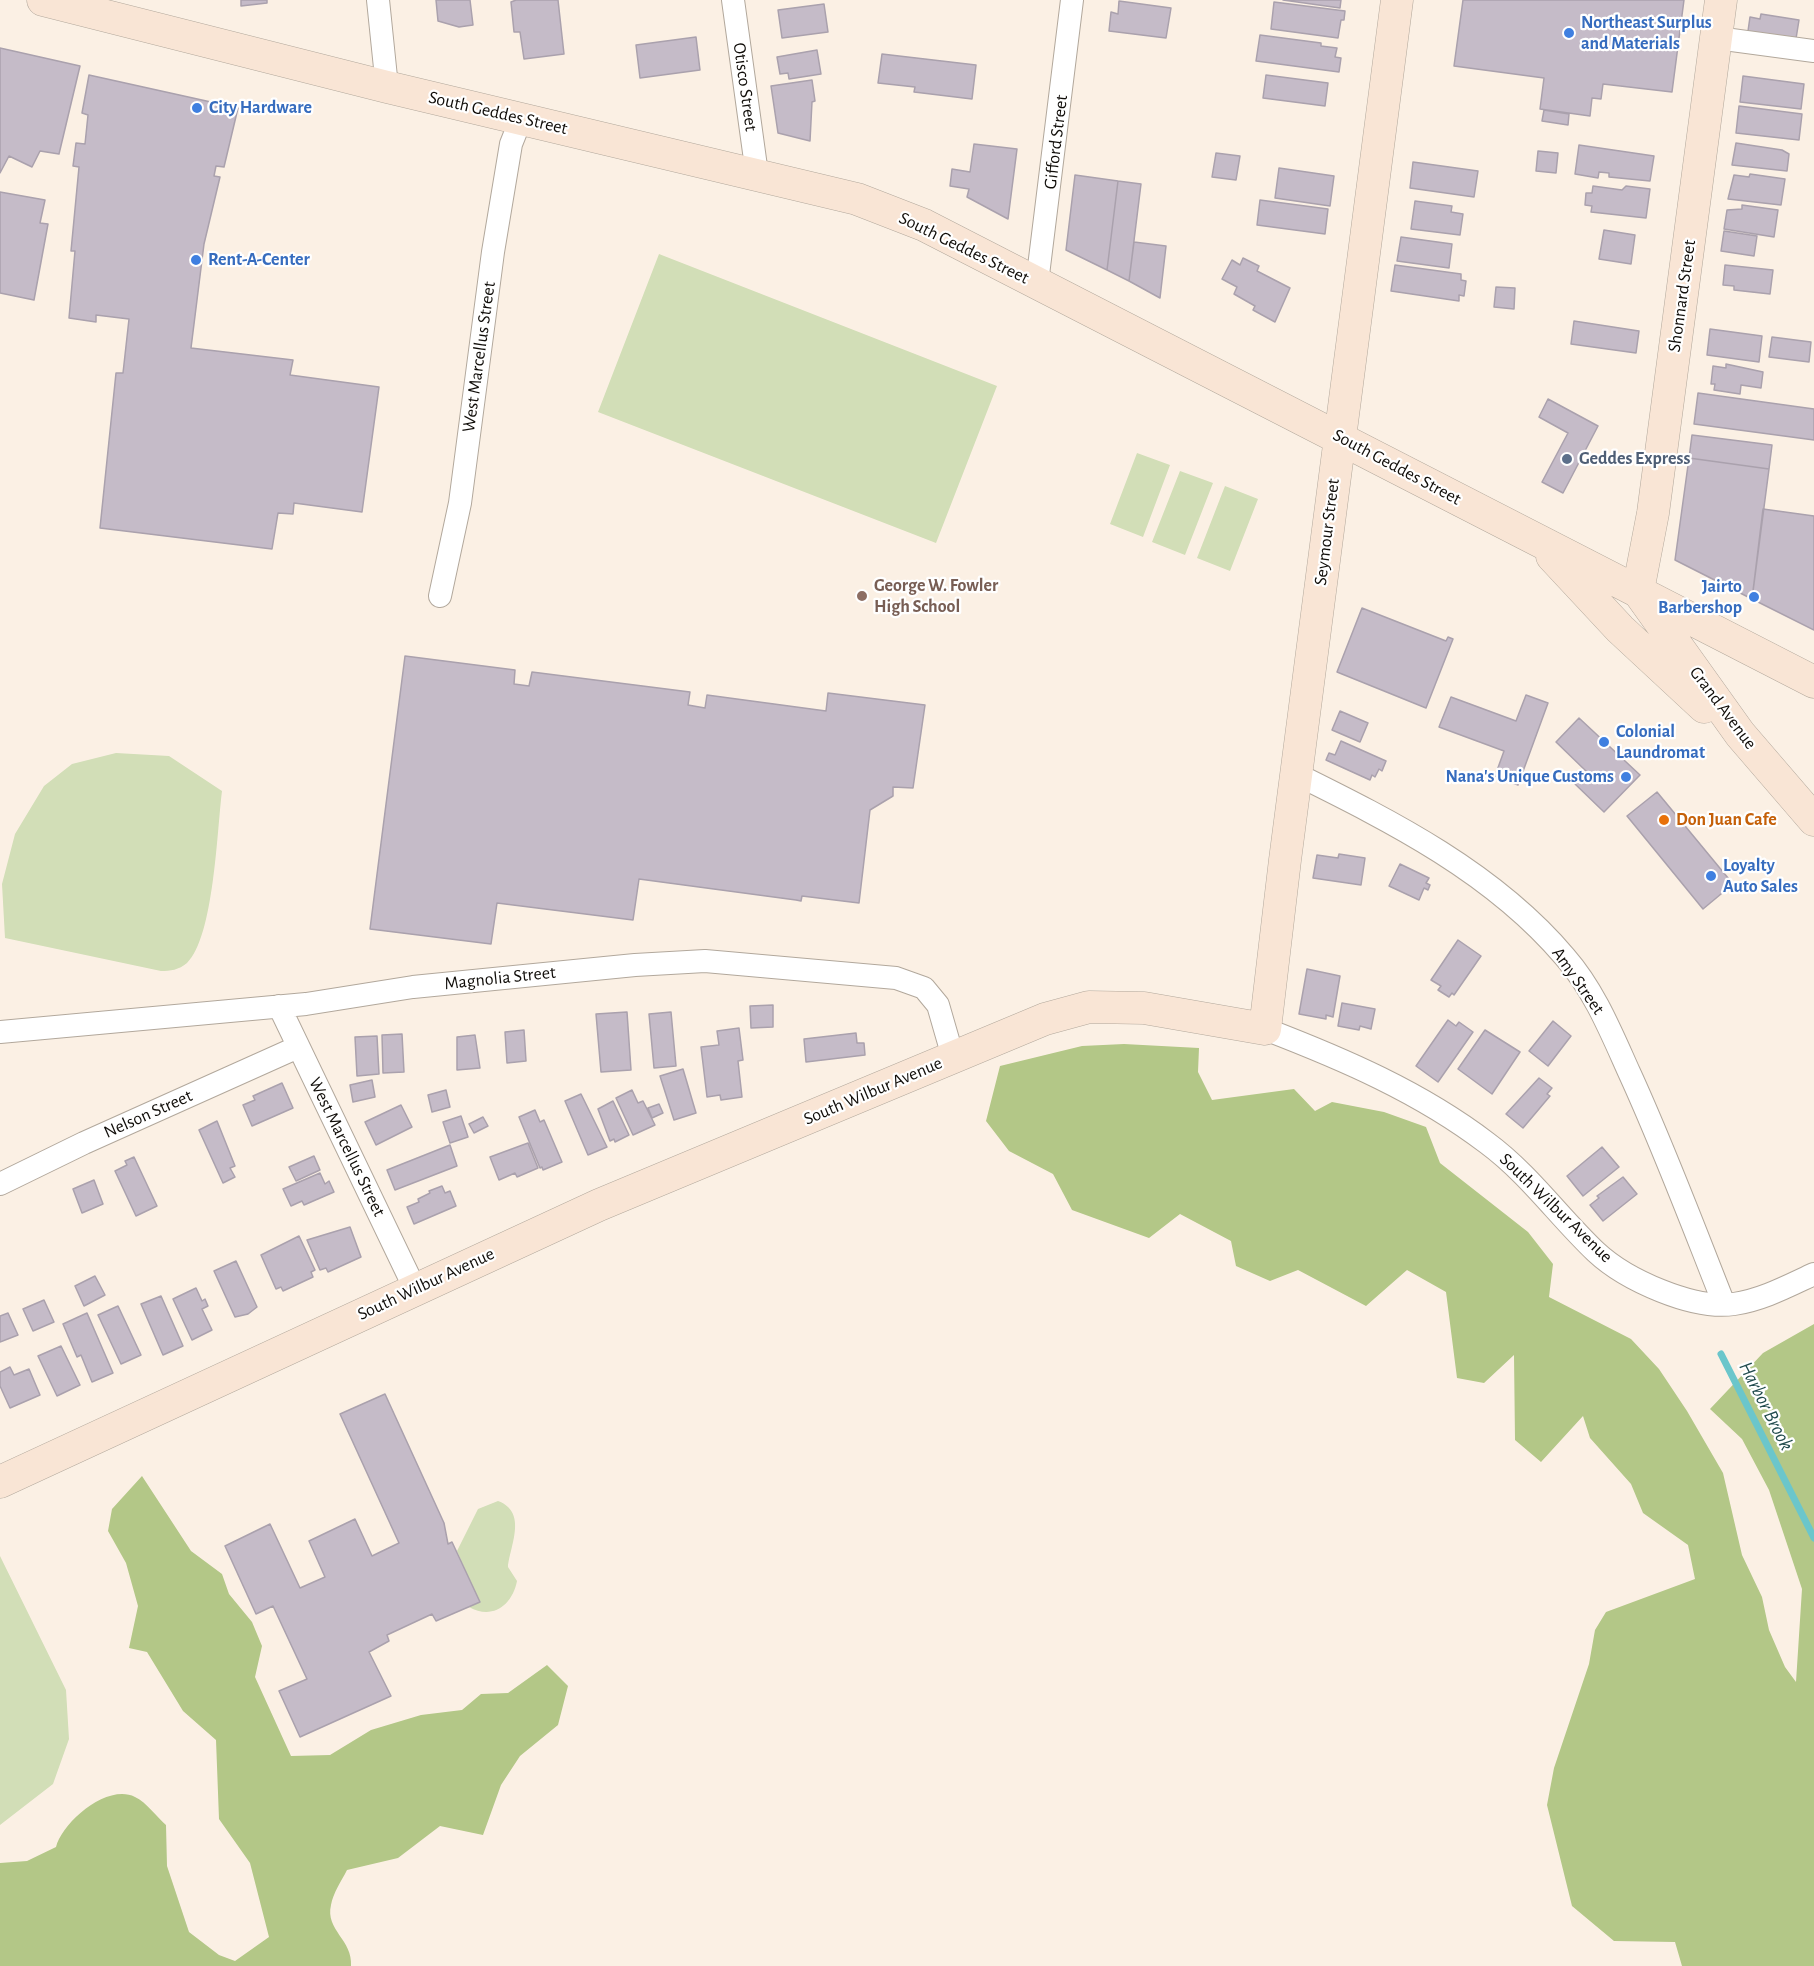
<!DOCTYPE html>
<style>
body{margin:0}
canvas{display:block;background:#fbf0e4}
</style>
<canvas width="1814" height="1966"></canvas>
<script>
const context = document.querySelector('canvas').getContext('2d');
context.lineJoin = 'round';
function paint(path, color) { context.fillStyle = color; context.fill(path, 'evenodd'); }
function stroke(path, color, width, dash) { context.strokeStyle = color; context.lineWidth = width; context.lineCap = dash ? 'butt' : 'round'; context.setLineDash(dash || []); context.stroke(path); }
function label(font, color, halo, rows, align = 'center') {
  context.font = font + ' "Alegreya Sans",sans-serif'; context.lineWidth = 4.5; context.setLineDash([]); context.textBaseline = 'middle'; context.strokeStyle = halo; context.fillStyle = color; for (const [text, x, y, turn = 0] of rows) {
    context.save(); context.translate(x, y); context.rotate((+turn || 0) * Math.PI / 180); context.textAlign = isNaN(turn) ? turn : align; if (halo) context.strokeText(text, 0, 0); context.fillText(text, 0, 0); context.restore();
  }
}
paint(new Path2D(`
 M659,254L997,386L936,543L598,412Z
 M1137,453L1170,465L1143,537L1110,524Z
 M1180,471L1213,483L1185,555L1152,542Z
 M1225,486L1258,499L1230,571L1197,558Z
 M116,753L169,756L222,791C217,830 214,937 187,963C179,970 170,971 161,971L5,938L2,884L15,834L44,786L72,764Z
 M498,1501C528,1512 510,1546 508,1567L517,1581C512,1606 492,1620 469,1607L479,1602L457,1551L478,1509Z
 M0,1556L66,1690L69,1739L53,1784L0,1825Z`), '#d2deb7');
paint(new Path2D(`
 M1124,1044L1199,1048L1198,1072L1212,1100L1294,1089L1315,1111L1332,1102L1384,1112L1426,1127L1440,1163L1528,1232L1553,1264L1549,1297L1631,1339L1659,1369L1687,1411L1723,1473L1742,1555L1762,1597L1769,1630L1785,1667L1796,1682L1802,1589L1769,1490L1742,1439L1710,1409L1763,1353L1814,1324V1966H1682L1675,1942L1614,1941L1572,1906L1547,1805L1554,1768L1589,1664L1595,1630L1606,1612L1695,1579L1688,1545L1643,1513L1631,1484L1590,1438L1583,1416L1541,1462L1515,1440L1514,1355L1484,1383L1457,1378L1446,1292L1407,1270L1366,1306L1298,1270L1270,1281L1236,1266L1231,1241L1180,1214L1149,1238L1072,1210L1053,1174L1009,1151L986,1121L1000,1066L1082,1046Z
 M142,1476L191,1551L222,1574L229,1594L252,1622L262,1646L255,1677L291,1756L330,1755L371,1730L421,1715L462,1710L481,1694L508,1693L547,1665L568,1686L558,1725L520,1756L501,1785L483,1835L440,1826L398,1858L347,1870C342,1880 333,1893 331,1905C325,1930 353,1940 351,1966H0V1863L27,1861L56,1847C62,1823 107,1783 135,1797C146,1802 157,1817 166,1825L167,1866L189,1932L219,1955L235,1961L269,1937L250,1863L219,1819L216,1740L183,1711L147,1652L129,1648L138,1606L126,1563L108,1531L112,1509Z`), '#b3c787');
stroke(new Path2D(`
 M1721,1354L1814,1538`), '#6bc6cb', 7);
const building = new Path2D(`
 M241,0H267V3L241,6Z
 M436,0H470L473,25L459,27L438,21Z
 M516,0H558L564,54L524,59L520,32H514L511,2Z
 M1283,0H1341L1340,8Z
 M1463,0H1684L1672,92L1603,84L1601,99L1592,98L1590,116L1540,109L1544,78L1454,66Z
 M1119,1L1171,8L1166,38L1109,31L1111,12L1118,14Z
 M1274,2L1345,11L1344,20H1341L1338,38L1271,29Z
 M824,4L828,32L782,38L778,10Z
 M1761,14L1799,20L1795,45L1747,38L1750,17L1760,19Z
 M1260,35L1321,43V46L1337,48L1335,57L1341,58L1339,72L1256,61Z
 M696,37L700,70L640,78L636,45Z
 M0,48L80,66L59,154L40,151L32,167L9,156L0,173Z
 M817,50L821,74L789,79L788,73L780,74L777,57Z
 M882,54L976,65L972,99L914,92L915,87L878,83Z
 M89,75L238,108L224,167L216,166L214,176L220,177L204,244L191,348L293,360L290,375L379,387L362,512L294,503L293,514L278,513L272,549L100,528L116,373H123L129,319L96,315V322L69,318L75,251H71L79,167L73,166L76,143L85,144L88,115L82,113Z
 M1266,75L1328,83L1325,106L1263,98Z
 M1743,76L1804,84L1801,109L1740,102Z
 M812,80L815,101L812,102L810,141L778,133L771,86Z
 M1739,106L1802,114L1799,140L1736,133Z
 M1544,110L1569,114L1568,125L1542,121Z
 M1736,143L1782,150L1789,154L1787,171L1732,165Z
 M974,144L1017,149L1008,219L967,197L969,189L950,186L952,169L970,172Z
 M1579,145L1654,156L1650,181L1609,177V173L1599,172L1598,178L1575,174Z
 M1538,151L1558,153L1556,173L1536,171Z
 M1216,153L1240,156L1236,180L1212,177Z
 M1413,162L1478,171L1474,197L1410,188Z
 M1279,168L1334,176L1330,206L1275,198Z
 M1750,174L1785,179L1781,205L1728,199L1734,175L1749,177Z
 M1075,175L1118,181L1107,270L1066,250Z
 M1118,181L1141,184L1129,281L1107,270Z
 M1593,186L1622,190L1626,186L1650,189L1646,218L1591,212L1592,206L1585,205L1586,193H1592Z
 M0,192L45,200L40,223L48,224L34,300L0,293Z
 M1260,200L1328,209L1325,234L1257,225Z
 M1415,201L1452,206L1451,212L1463,214L1460,235L1411,229Z
 M1742,205L1778,210L1774,237L1724,229L1727,210L1742,209Z
 M1604,230L1635,235L1631,264L1599,259Z
 M1724,231L1757,236L1754,256L1721,251Z
 M1401,237L1452,244L1449,268L1397,261Z
 M1134,242L1166,246L1160,298L1129,281Z
 M1243,258L1259,266L1257,271L1290,288L1275,322L1253,310L1255,306L1234,294L1237,287L1222,279L1232,260L1240,265Z
 M1395,265L1461,274V280L1466,281L1464,296L1459,295V301L1391,291Z
 M1725,265L1773,270L1770,294L1734,290V286L1723,285Z
 M1496,287L1515,288L1514,309L1494,307Z
 M1574,321L1639,331L1636,353L1571,344Z
 M1710,329L1762,336L1759,362L1707,355Z
 M1772,337L1811,342L1809,362L1769,357Z
 M1726,364L1763,372L1761,388L1741,385L1740,394L1714,390L1715,384H1711L1713,366L1726,368Z
 M1698,393L1814,409V440L1694,424Z
 M1548,399L1598,426L1563,493L1542,482L1568,433L1539,417Z
 M1692,435L1772,445L1769,469L1689,458Z
 M1689,458L1769,469L1752,599L1675,560Z
 M1763,509L1814,516V630L1752,599Z
 M1362,608L1446,641L1448,637L1453,639L1426,708L1337,672Z
 M405,656L515,670L514,684L529,686L532,672L690,692L688,705L705,708L707,695L826,711L828,693L925,705L913,788L893,787V796L870,810L859,903L802,896L801,901L796,900L639,879L633,920L497,903L491,944L370,929Z
 M1526,695L1548,703L1518,785L1495,776L1504,751L1439,727L1451,697L1516,721Z
 M1340,711L1368,723L1360,742L1332,730Z
 M1579,718L1640,775L1604,812L1575,784L1587,772L1556,742Z
 M1341,741L1386,761L1382,771L1379,769L1375,777L1372,775L1370,780L1326,760L1329,753L1335,755Z
 M1657,792L1733,884L1703,909L1627,816Z
 M1339,854L1365,858L1361,885L1313,878L1317,855L1338,858Z
 M1400,864L1429,878L1426,883L1430,885L1428,890L1424,888L1419,900L1389,886Z
 M1458,940L1481,956L1454,995L1452,993L1449,997L1438,990L1441,986L1431,980Z
 M1307,969L1340,976L1333,1017L1326,1015V1019L1299,1014Z
 M1342,1003L1375,1009L1371,1029L1360,1026L1359,1030L1338,1026Z
 M773,1005V1027L751,1028L750,1006Z
 M627,1012L631,1070L601,1072L596,1014Z
 M671,1012L676,1066L654,1068L649,1014Z
 M1448,1020L1456,1026L1459,1022L1473,1032L1438,1082L1416,1066Z
 M1553,1021L1571,1036L1548,1066L1529,1051Z
 M739,1028L743,1060L738,1061L742,1097L721,1100L720,1095L707,1097L701,1047L719,1045L717,1031Z
 M524,1030L526,1061L507,1063L505,1032Z
 M1485,1030L1520,1052L1492,1094L1458,1069Z
 M856,1033L857,1043H864L865,1055L806,1062L804,1039Z
 M402,1034L404,1072L383,1073L382,1035Z
 M475,1035L480,1068L457,1070V1037Z
 M377,1036L379,1074L357,1076L355,1037Z
 M683,1069L696,1113L674,1120L660,1076Z
 M1539,1078L1552,1088L1547,1094L1550,1096L1523,1128L1506,1114Z
 M372,1080L375,1097L353,1102L350,1085Z
 M282,1083L293,1108L252,1126L243,1105L255,1100L253,1096Z
 M446,1090L450,1107L432,1112L428,1095Z
 M632,1090L638,1103L643,1101L655,1125L633,1135L616,1098Z
 M581,1094L607,1147L588,1155L565,1101Z
 M613,1101L629,1135L615,1142L614,1139L610,1141L598,1109Z
 M659,1104L663,1113L652,1118L648,1108Z
 M401,1105L412,1127L376,1145L365,1122Z
 M535,1110L540,1122L544,1120L562,1162L543,1170L542,1167L540,1168L519,1117Z
 M461,1116L468,1137L450,1143L443,1122Z
 M483,1117L488,1126L474,1133L469,1124Z
 M217,1121L235,1166L230,1168L235,1177L223,1183L199,1130Z
 M528,1143L538,1168L517,1177L515,1173L499,1180L490,1157Z
 M450,1145L457,1166L395,1190L387,1170Z
 M1602,1147L1619,1167L1583,1196L1567,1176Z
 M314,1156L320,1170L296,1181L289,1167Z
 M134,1157L157,1206L136,1216L115,1171L127,1165L125,1161Z
 M320,1173L325,1184L329,1181L334,1192L304,1205L302,1201L291,1206L283,1189Z
 M1623,1177L1637,1194L1603,1221L1590,1205L1599,1198L1597,1196Z
 M94,1180L103,1204L82,1213L73,1189Z
 M442,1186L445,1193L450,1191L456,1206L414,1224L407,1207L419,1202L418,1199L430,1193L429,1191Z
 M350,1227L361,1257L328,1272L326,1268L320,1270L307,1240Z
 M299,1236L315,1270L311,1272L313,1277L283,1291L281,1287L276,1289L261,1255Z
 M236,1261L257,1307L248,1314L235,1317L214,1271Z
 M95,1276L105,1295L84,1306L75,1286Z
 M196,1288L202,1301L205,1299L208,1306L202,1309L212,1330L192,1340L173,1299Z
 M161,1296L183,1346L163,1355L141,1304Z
 M44,1300L54,1322L33,1331L23,1309Z
 M118,1306L141,1355L121,1364L98,1315Z
 M8,1313L18,1335L0,1342V1316Z
 M87,1313L113,1373L92,1382L81,1355L77,1357L63,1324Z
 M61,1346L80,1385L57,1396L38,1356Z
 M10,1367L14,1375L29,1369L40,1395L10,1408L0,1386V1372Z
 M385,1394L444,1523L448,1544L452,1542L480,1602L436,1621L432,1614L387,1635L389,1641L369,1652L391,1696L300,1737L279,1691L307,1679L273,1606L256,1614L225,1546L270,1524L300,1588L325,1577L309,1541L355,1519L372,1556L399,1543L340,1414Z`);
paint(building, '#c5bbc8');
stroke(building, '#aaa1ad', 1.5);
const street = new Path2D(`
 M378,0L387,87
 M733,0L757,174
 M1717,38L1814,51
 M1037,283L1072,0
 M440,596L460,503L493,252L511,144L521,119
 M1296,774C1393,822 1494,873 1565,957C1594,990 1611,1032 1629,1072C1664,1148 1693,1226 1724,1304
 M279,1006L415,1289
 M1265,1029C1343,1059 1420,1092 1487,1143C1529,1174 1559,1217 1596,1252C1626,1280 1693,1310 1734,1304C1762,1300 1788,1286 1814,1274
 M0,1032L306,1004L413,987L635,965L705,961L896,978L924,988L938,1005L953,1057
 M0,1184L84,1143L298,1047`);
const secondary = new Path2D(`
 M43,0L387,87L857,199L924,225L1814,682
 M1552,556L1620,629L1704,707
 M1638,591L1653,513L1721,0
 M1640,594L1740,734L1814,820
 M0,1482L599,1205L1045,1019L1089,1007L1144,1008L1265,1029L1285,860L1397,0`);
stroke(street, '#b2a89c', 24);
stroke(secondary, '#b2a89c', 33);
stroke(street, '#fff', 22);
stroke(secondary, '#f9e5d5', 32);
for (const [x, y, r, color] of [
 [1569,33,6,"#3f7fe0"],
 [197,108,6,"#3f7fe0"],
 [196,260,6,"#3f7fe0"],
 [1567,459,6,"#5c6f8a"],
 [862,596,6,"#8d6e63"],
 [1754,597,6,"#3f7fe0"],
 [1604,742,6,"#3f7fe0"],
 [1626,777,6,"#3f7fe0"],
 [1664,820,6,"#e8710a"],
 [1711,876,6,"#3f7fe0"]
]) { const dot = new Path2D(); dot.arc(x, y, r, 0, 2 * Math.PI); context.fillStyle = color; context.fill(dot); stroke(dot, '#fff', 2); }
label('bold 18px', '#366cbe', '#fff', [
 ["Northeast Surplus",1581,23],
 ["and Materials",1581,44],
 ["City Hardware",209,108],
 ["Rent-A-Center",208,260],
 ["Jairto",1742,587,"right"],
 ["Barbershop",1742,608,"right"],
 ["Colonial",1616,732],
 ["Laundromat",1616,753],
 ["Nana's Unique Customs",1614,777,"right"],
 ["Loyalty",1723,866],
 ["Auto Sales",1723,887]
], 'left');
label('18px', '#100d09', '#fff', [
 ["Otisco Street",745,87,82],
 ["South Geddes Street",498,113,13],
 ["Gifford Street",1056,142,-83],
 ["South Geddes Street",964,248,26],
 ["Shonnard Street",1682,296,-82],
 ["West Marcellus Street",479,357,-82],
 ["South Geddes Street",1397,467,28],
 ["Seymour Street",1327,532,-83],
 ["Grand Avenue",1723,708,53],
 ["Magnolia Street",500,978,-6],
 ["Amy Street",1578,981,55],
 ["South Wilbur Avenue",873,1091,-23],
 ["Nelson Street",148,1114,-24],
 ["West Marcellus Street",347,1147,64],
 ["South Wilbur Avenue",1556,1208,44],
 ["South Wilbur Avenue",426,1284,-25]
]);
label('bold 18px', '#4e5e75', '#fff', [
 ["Geddes Express",1579,459]
], 'left');
label('bold 18px', '#785e54', '#fff', [
 ["George W. Fowler",874,586],
 ["High School",874,607]
], 'left');
label('bold 18px', '#c56008', '#fff', [
 ["Don Juan Cafe",1676,820]
], 'left');
label('italic 20px', '#214b4d', '#fff', [
 ["Harbor Brook",1766,1406,63]
]);
</script>
